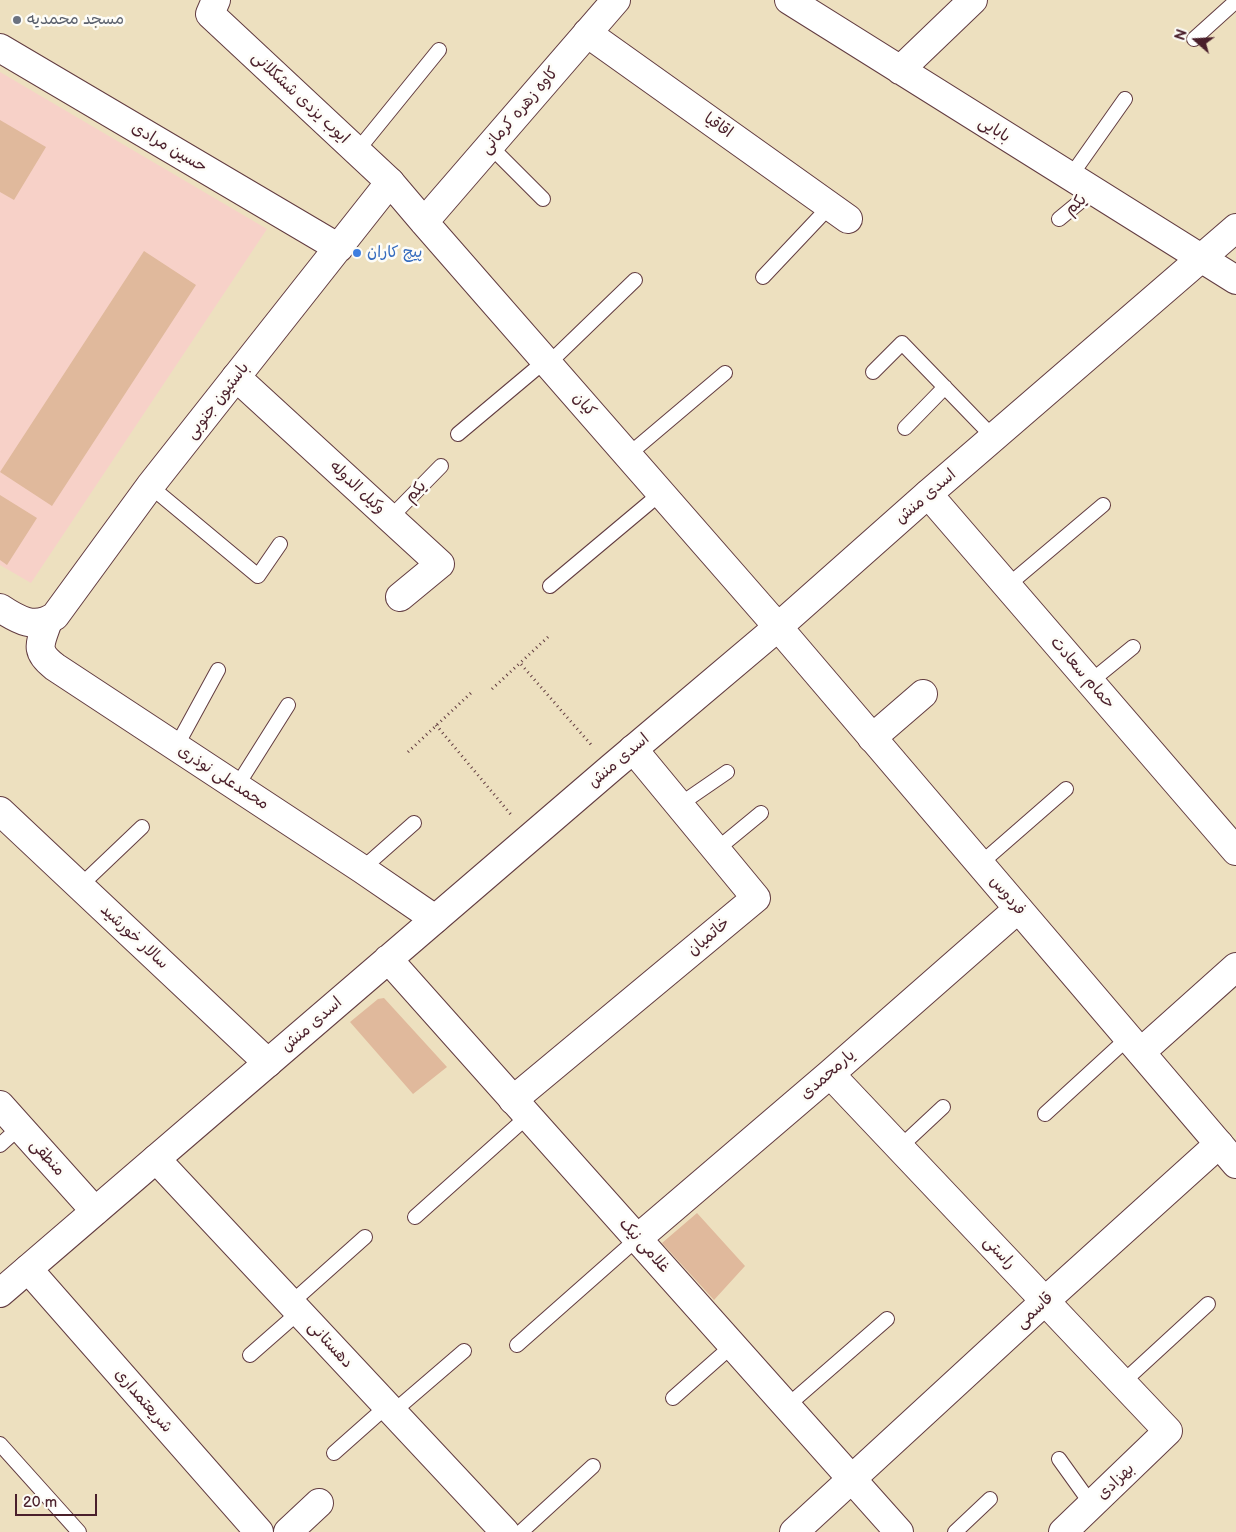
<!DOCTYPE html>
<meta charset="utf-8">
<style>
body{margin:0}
#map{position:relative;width:1236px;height:1532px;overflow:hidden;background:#ede0bf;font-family:"Balsamiq Sans",sans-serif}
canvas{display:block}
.north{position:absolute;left:1171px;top:15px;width:50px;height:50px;-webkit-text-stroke:4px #fdfcf7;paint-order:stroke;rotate:289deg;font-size:14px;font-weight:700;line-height:20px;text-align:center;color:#4a1f2b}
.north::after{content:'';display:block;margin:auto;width:18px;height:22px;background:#4a1f2b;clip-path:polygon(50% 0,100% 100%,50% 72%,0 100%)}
.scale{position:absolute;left:15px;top:1494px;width:82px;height:22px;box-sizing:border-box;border:2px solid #4a1f2b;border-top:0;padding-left:6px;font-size:15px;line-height:18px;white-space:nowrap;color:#4a1f2b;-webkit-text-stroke:4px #fdfcf7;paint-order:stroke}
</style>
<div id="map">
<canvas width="1236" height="1532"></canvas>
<div class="north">N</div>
<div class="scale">20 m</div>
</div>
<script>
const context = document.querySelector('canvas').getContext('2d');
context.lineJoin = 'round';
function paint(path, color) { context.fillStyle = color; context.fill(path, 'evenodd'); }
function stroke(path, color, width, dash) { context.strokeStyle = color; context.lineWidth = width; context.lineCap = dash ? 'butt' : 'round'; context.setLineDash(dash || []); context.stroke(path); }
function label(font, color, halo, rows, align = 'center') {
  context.font = font + ' "Balsamiq Sans","Playpen Sans Arabic",sans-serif'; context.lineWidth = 5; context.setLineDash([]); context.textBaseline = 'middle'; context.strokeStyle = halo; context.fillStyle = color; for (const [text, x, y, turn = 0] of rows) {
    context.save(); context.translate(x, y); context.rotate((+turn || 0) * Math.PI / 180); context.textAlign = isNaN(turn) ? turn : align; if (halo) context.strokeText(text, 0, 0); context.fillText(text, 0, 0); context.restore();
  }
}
paint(new Path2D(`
 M0,72L267,229L31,583L0,565Z`), '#f7d1c8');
paint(new Path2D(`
 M0,120L46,147L14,200L0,192Z
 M144,251L196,285L52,506L0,472Z
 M0,495L37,518L7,565L0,560Z
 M384,998L447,1067L413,1094L350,1022L378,999Z
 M697,1213L745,1266L714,1300L662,1243Z`), '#e0b99c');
const service = new Path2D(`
 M1194,39L1235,2
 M489,145L543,199
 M357,151L439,50
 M1070,177L1125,99
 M1059,219L1093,191
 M763,277L830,206
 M548,364L635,280
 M873,372L902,343L994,438
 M905,428L945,387
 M458,434L545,361
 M628,455L725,373
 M150,486L258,576L280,544
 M390,518L441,466
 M550,586L661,493
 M1007,586L1103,505
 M1090,682L1133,647
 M176,747L218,670
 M237,786L288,705
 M679,805L727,772
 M716,850L761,813
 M980,864L1066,789
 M362,869L414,823
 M80,886L142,827
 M1045,1114L1128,1038
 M0,1145L20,1127
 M899,1148L943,1107
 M415,1217L528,1116
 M291,1303L365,1237
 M517,1345L637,1239
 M250,1355L299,1312
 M1122,1383L1208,1304
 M673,1398L733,1345
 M787,1406L887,1319
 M393,1412L464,1351
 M0,1444L79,1532
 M334,1453L387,1406
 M1059,1459L1092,1505
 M521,1532L593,1466
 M955,1532L990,1499`);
const minor = new Path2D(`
 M216,0L210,14L390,182
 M789,0L1236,280
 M587,33L848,219
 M900,70L973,0
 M236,377L440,564L400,597
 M928,494L1236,851
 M48,621C40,644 34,651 55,667L362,869L435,919
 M872,738L923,694
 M0,811L268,1063
 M1141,1052L1236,967
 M830,1074L1168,1431L1063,1532
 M513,1100L756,898L633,749
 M0,1105L95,1211
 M156,1159L505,1532
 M637,1239L830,1074L1018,909
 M28,1269L259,1532
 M288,1532L319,1503
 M794,1532L1045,1301L1219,1144`);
const tertiary = new Path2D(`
 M0,48L339,248
 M424,222L616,0
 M0,608C18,620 35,630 55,616L150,486L390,182L424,222L778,627L1236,1164
 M388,959L899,1532
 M0,1293L611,768L778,627L928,494L1236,228`);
stroke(service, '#623c41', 16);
stroke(minor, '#623c41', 30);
stroke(tertiary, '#623c41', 30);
stroke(new Path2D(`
 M548,637L520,663L593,747
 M492,689L520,663
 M436,725L513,817
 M408,752L472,692`), '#623c41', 3, [1, 4]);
stroke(service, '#fff', 14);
stroke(minor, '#fff', 28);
stroke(tertiary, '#fff', 28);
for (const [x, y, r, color] of [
 [17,20,5,"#6b7280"],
 [357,253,5,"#3f7fe0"]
]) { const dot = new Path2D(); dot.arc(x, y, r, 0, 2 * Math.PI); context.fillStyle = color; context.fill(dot); stroke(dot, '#fdfcf7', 2); }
label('16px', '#5b616d', '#fdfcf7', [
 ["مسجد محمدیه",27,20]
], 'left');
label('16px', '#4a1f2b', '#fdfcf7', [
 ["ایوب یزدی ششکلانی",300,98,43],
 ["کاوه زهره کرمانی",520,111,-49],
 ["اقاقیا",718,126,35],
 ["بابایی",994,130,32],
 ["حسین مرادی",169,148,30],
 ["یکم",1076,205,-40],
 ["باستیون جنوبی",218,401,-52],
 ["کیان",584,405,49],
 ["وکیل الدوله",357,488,43],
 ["یکم",416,492,-45],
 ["اسدی منش",926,497,-41],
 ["حمام سعادت",1082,673,49],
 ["اسدی منش",619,761,-40],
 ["محمدعلی نوذری",223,778,33],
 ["فردوس",1007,896,50],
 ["سالار خورشید",134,937,43],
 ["خاتمیان",709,937,-40],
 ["اسدی منش",312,1025,-41],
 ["یارمحمدی",828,1075,-41],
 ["منطقی",47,1158,48],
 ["غلامی نیک",644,1246,48],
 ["راستی",999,1253,47],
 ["قاسمی",1035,1311,-43],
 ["دهستانی",330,1345,47],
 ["شریعتمداری",143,1401,49],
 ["بهزادی",1116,1482,-44]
]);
label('16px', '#366cbe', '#fdfcf7', [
 ["پیچ کاران",367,253]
], 'left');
</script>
